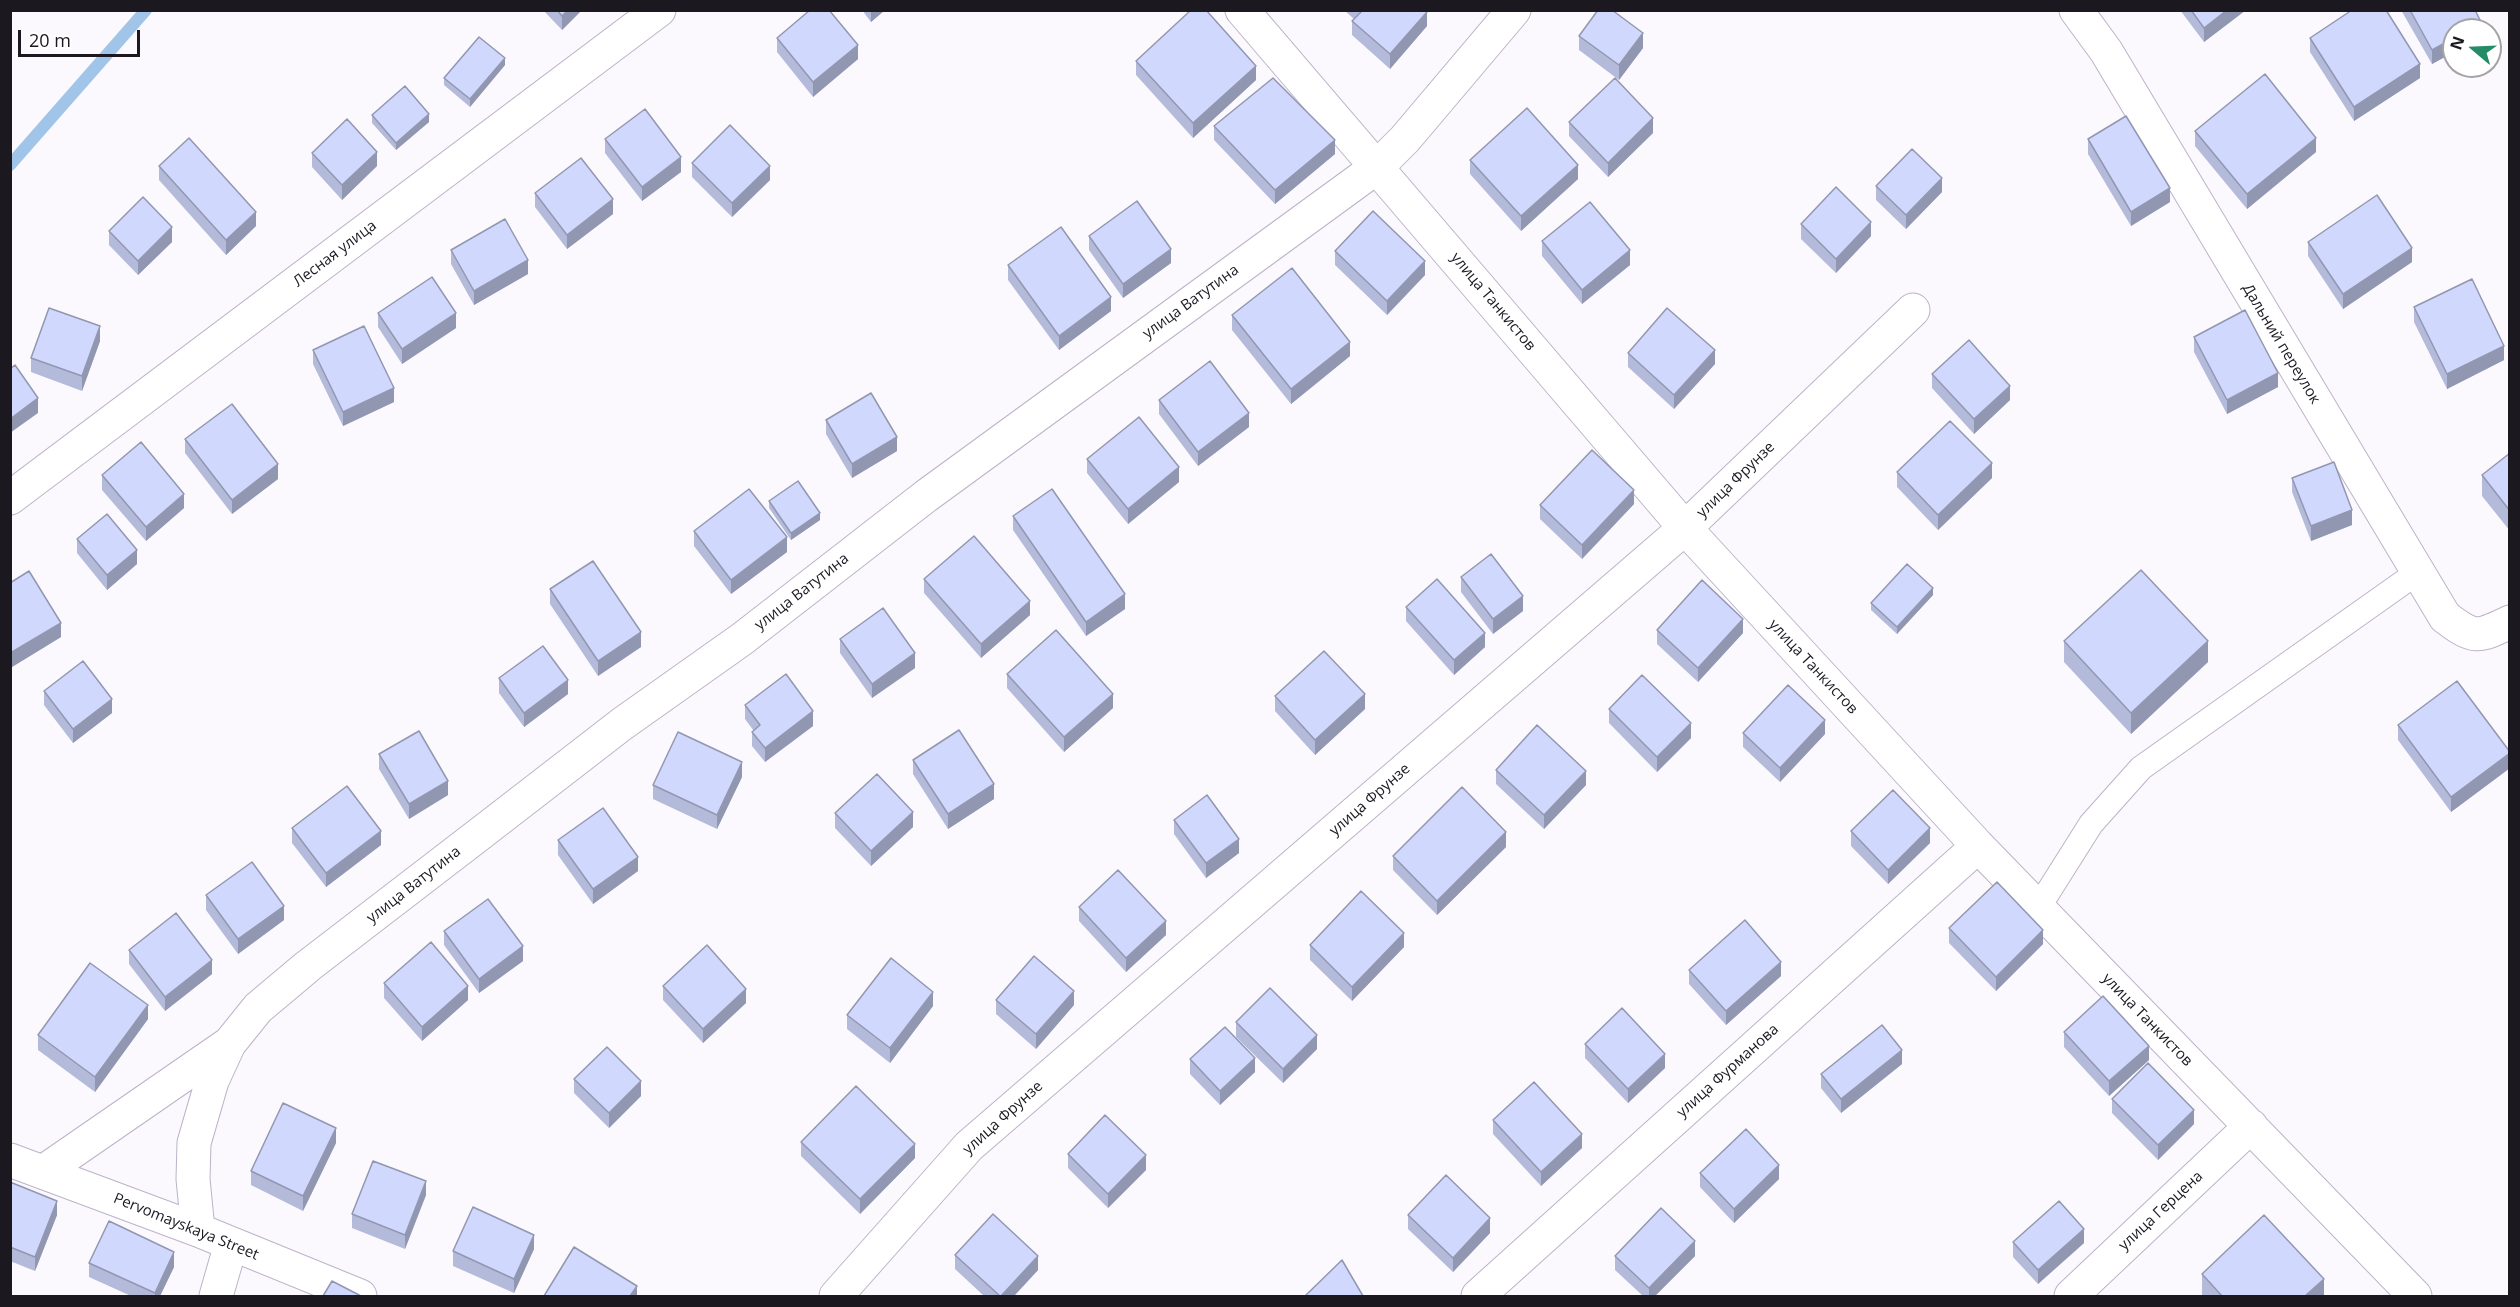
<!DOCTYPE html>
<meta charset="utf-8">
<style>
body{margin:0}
#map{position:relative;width:2520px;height:1307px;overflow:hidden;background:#fbf9fd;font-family:"Open Sans",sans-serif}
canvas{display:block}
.frame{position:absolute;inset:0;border:12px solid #1c1820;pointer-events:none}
.north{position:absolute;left:2442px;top:18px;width:60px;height:60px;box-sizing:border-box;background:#fff;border:2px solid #a4a3a6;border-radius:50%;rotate:289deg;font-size:16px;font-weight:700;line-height:24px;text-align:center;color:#1c1820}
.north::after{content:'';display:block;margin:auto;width:21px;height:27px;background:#268b67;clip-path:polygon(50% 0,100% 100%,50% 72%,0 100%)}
.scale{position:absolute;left:18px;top:30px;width:122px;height:27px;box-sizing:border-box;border:3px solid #1c1820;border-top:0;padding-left:8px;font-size:18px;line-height:21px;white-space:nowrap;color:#1c1820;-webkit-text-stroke:4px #fff;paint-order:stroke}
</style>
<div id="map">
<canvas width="2520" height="1307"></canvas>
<div class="frame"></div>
<div class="north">N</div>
<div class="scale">20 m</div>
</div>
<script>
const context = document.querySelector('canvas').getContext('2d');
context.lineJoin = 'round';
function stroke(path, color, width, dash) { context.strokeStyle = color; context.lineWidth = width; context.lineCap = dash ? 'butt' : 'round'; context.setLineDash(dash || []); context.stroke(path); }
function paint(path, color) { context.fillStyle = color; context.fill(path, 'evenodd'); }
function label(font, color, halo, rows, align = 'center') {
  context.font = font + ' "Open Sans",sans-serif'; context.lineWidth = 5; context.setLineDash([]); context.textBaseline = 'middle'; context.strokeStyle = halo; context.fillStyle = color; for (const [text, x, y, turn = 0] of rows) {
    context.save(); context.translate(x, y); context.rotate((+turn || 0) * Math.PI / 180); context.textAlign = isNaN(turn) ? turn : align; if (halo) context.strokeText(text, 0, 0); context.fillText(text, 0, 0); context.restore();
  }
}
stroke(new Path2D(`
 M10,165L146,10`), '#a1c5e9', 12);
const service = new Path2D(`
 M2038,908L2091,824L2141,768L2418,572`);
const minor = new Path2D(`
 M1242,10L1685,528L1978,846L2415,1296
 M2076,10L2106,51L2445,617C2474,639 2477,638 2510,622
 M10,498L659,10
 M10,1160L198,1230L360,1296
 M43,1172L227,1045
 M198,1230L193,1179L194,1143L212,1081L229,1044L258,1008L308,966L481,833L622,724L742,639L926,496L1377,167L1405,139L1514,10
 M216,1296L231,1244
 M836,1296L969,1146L1685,528L1913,310
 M1478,1296L1978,846
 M2071,1296L2251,1126`);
stroke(service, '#bcb3c9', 26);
stroke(minor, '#bcb3c9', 35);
stroke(service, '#fff', 24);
stroke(minor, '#fff', 33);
paint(new Path2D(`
 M543,10H582L562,30Z
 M862,10H885L871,22Z
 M1344,10H1426L1427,26L1390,69L1352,35V21L1354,19Z
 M2180,10H2246L2204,42Z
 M2401,10H2475L2481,30H2454V52L2432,64Z
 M1579,36L1643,48L1619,80L1579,50Z
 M777,38L858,59L813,97L777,52Z
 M2310,38L2420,78L2354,121L2310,52Z
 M1136,61L1256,80L1193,138L1136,75Z
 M505,65L470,107L444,85V78Z
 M372,115L429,122L396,150L372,123Z
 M1569,122L1653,133L1608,177L1569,136Z
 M1214,126L1335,154L1275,204L1214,140Z
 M2195,131L2316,152L2247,209L2195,146Z
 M605,139L681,172L642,201L605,153Z
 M2088,139L2170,202L2131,226L2088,154Z
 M312,153L377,166L342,200L312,167Z
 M1470,160L1578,179L1521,231L1470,174Z
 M692,163L770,180L732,217L692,177Z
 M159,166L256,226L226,255L159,180Z
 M1876,186L1942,192L1906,229L1876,200Z
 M535,193L613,214L567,249L535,207Z
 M1801,224L1871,236L1836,273L1801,239Z
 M109,231L172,242L138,275L109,245Z
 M1089,236L1171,263L1123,298L1089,250Z
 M1542,241L1630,265L1582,304L1542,256Z
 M2308,242L2412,262L2343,309L2308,256Z
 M451,250L528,274L474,305L451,264Z
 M1335,251L1425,275L1387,315L1335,265Z
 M1008,265L1111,311L1059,350L1008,280Z
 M2414,307L2504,360L2447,389L2414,322Z
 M378,313L456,328L402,364L378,327Z
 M1232,315L1350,356L1291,404L1232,330Z
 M2194,337L2278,387L2227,414L2194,352Z
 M100,341L82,391L31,372V358Z
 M313,350L394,402L343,426L313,364Z
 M1628,353L1715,364L1674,409L1628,367Z
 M1932,374L2010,400L1974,434L1932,388Z
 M1159,400L1249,427L1198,466L1159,414Z
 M826,420L897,451L852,478L826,434Z
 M185,439L278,479L232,514L185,453Z
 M2510,453V531L2482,496V475Z
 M1087,459L1179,482L1128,524L1087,473Z
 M1897,472L1992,478L1938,530L1897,487Z
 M102,475L184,508L146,541L102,490Z
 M2292,478L2352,525L2311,541L2292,492Z
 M769,501L820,520L791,540L769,508Z
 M1634,504L1582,559L1540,519V505Z
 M1013,516L1125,609L1086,636L1013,530Z
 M694,531L787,552L731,594L694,546Z
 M77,539L137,564L107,590L77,553Z
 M1461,577L1523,611L1493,634L1461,592Z
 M924,579L1030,615L981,658L924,593Z
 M10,583L61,637L12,667L10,664Z
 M550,589L641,647L598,676L550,604Z
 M1933,595L1897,634L1871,610V603Z
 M1406,607L1485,647L1454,675L1406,621Z
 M1657,630L1743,633L1698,682L1657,644Z
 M840,639L915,668L872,698L840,653Z
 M2064,641L2208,662L2131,734L2064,662Z
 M1007,674L1113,708L1064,752L1007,688Z
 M499,678L568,694L524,727L499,693Z
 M44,691L112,713L73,743L44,705Z
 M1275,696L1365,709L1315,755L1275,711Z
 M745,705L813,726L765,762L752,746V732L754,731L745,719Z
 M1609,709L1691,738L1657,772L1609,723Z
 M2398,725L2510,752V768L2451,812L2398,740Z
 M1743,733L1825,734L1780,782L1743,747Z
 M379,754L448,795L409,819L379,769Z
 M913,760L994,799L948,829L913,774Z
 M1496,770L1586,785L1544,829L1496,784Z
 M742,777L717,829L653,799V785Z
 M835,813L913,827L871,866L835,828Z
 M1174,820L1239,853L1206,878L1174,834Z
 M292,828L381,845L326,887L292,843Z
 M1851,831L1930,843L1888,884L1851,846Z
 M558,840L638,871L593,904L558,855Z
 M1506,847L1437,915L1393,870V856Z
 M206,895L284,920L238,954L206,910Z
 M1079,907L1166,935L1126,972L1079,921Z
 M1949,928L2043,944L1996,991L1949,943Z
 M444,931L523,961L479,993L444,945Z
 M1310,945L1404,947L1352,1001L1310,960Z
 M129,950L212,974L165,1011L129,964Z
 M1689,970L1781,976L1726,1025L1689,984Z
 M384,983L468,1000L422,1041L384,998Z
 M663,986L746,1003L703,1043L663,1000Z
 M996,1000L1074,1005L1036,1049L996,1014Z
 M933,1006L890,1063L847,1029V1015Z
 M148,1019L95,1092L38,1050V1035Z
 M1236,1022L1317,1049L1283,1083L1236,1037Z
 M2064,1032L2149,1060L2109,1096L2064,1047Z
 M1585,1044L1665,1068L1628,1103L1585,1058Z
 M1190,1059L1255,1072L1220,1105L1190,1074Z
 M1902,1064L1841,1113L1821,1088V1074Z
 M574,1079L641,1096L609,1128L574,1093Z
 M2112,1099L2194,1124L2158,1160L2112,1113Z
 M1493,1120L1582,1148L1541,1186L1493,1134Z
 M801,1142L915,1158L860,1214L801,1156Z
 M336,1143L303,1211L251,1185V1171Z
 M1068,1154L1146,1170L1108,1208L1068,1168Z
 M1700,1173L1779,1179L1734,1223L1700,1187Z
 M10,1182L57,1215L35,1271L10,1261Z
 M426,1195L405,1249L352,1228V1214Z
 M1408,1215L1490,1233L1453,1272L1408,1229Z
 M2013,1242L2084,1243L2038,1284L2013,1257Z
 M534,1249L514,1293L453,1266V1251Z
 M955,1255L1038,1270L1014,1296H984L955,1269Z
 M1615,1256H1695L1655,1296H1643L1615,1270Z
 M89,1263L174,1267L160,1296H131L89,1277Z
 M2202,1274L2324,1296H2203L2202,1295Z`), '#b4bada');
paint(new Path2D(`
 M568,10H582L562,30V16Z
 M871,10H885L871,22Z
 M2227,10H2246L2204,42V28Z
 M1427,12V26L1390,69V54Z
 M2481,22V30H2467Z
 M1643,33V48L1619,80V65Z
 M2454,38V52L2432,64V50Z
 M858,45V59L813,97V82Z
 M505,58V65L470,107V99Z
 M2420,64V78L2354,121V107Z
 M1256,66V80L1193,138V123Z
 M429,114V122L396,150V143Z
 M1653,118V133L1608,177V163Z
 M2316,138V152L2247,209V194Z
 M1335,140V154L1275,204V190Z
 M377,152V166L342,200V185Z
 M681,157V172L642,201V187Z
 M1578,165V179L1521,231V216Z
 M770,166V180L732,217V203Z
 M1942,178V192L1906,229V215Z
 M2170,188V202L2131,226V212Z
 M613,199V214L567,249V235Z
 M256,212V226L226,255V240Z
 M1871,222V236L1836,273V259Z
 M172,227V242L138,275V261Z
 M2412,248V262L2343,309V294Z
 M1171,249V263L1123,298V284Z
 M1630,250V265L1582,304V290Z
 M528,260V274L474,305V291Z
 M1425,261V275L1387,315V301Z
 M1111,297V311L1059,350V336Z
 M456,313V328L402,364V349Z
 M100,326V341L82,391V376Z
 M1350,342V356L1291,404V389Z
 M2504,346V360L2447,389V374Z
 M1715,350V364L1674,409V395Z
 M2278,373V387L2227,414V400Z
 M2010,386V400L1974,434V419Z
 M394,388V402L343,426V412Z
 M38,398V413L10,433V419Z
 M1249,413V427L1198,466V452Z
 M897,437V451L852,478V464Z
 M1992,463V478L1938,530V515Z
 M278,464V479L232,514V500Z
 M1179,467V482L1128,524V509Z
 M1634,490V504L1582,559V545Z
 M184,494V508L146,541V527Z
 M2352,510V525L2311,541V526Z
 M820,513V520L791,540V533Z
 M787,537V552L731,594V580Z
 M137,550V564L107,590V575Z
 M1933,588V595L1897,634V627Z
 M1125,594V609L1086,636V622Z
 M1523,596V611L1493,634V619Z
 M1030,601V615L981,658V644Z
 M1743,619V633L1698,682V668Z
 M61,623V637L12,667V652Z
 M641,632V647L598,676V661Z
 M1485,633V647L1454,675V660Z
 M2208,641V662L2131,734V713Z
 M915,653V668L872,698V684Z
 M568,680V694L524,727V713Z
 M1113,694V708L1064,752V737Z
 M1365,694V709L1315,755V740Z
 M112,699V713L73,743V729Z
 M813,711V726L765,762V748Z
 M1825,720V734L1780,782V768Z
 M1691,723V738L1657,772V757Z
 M2510,753V768L2451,812V797Z
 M742,762V777L717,829V815Z
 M1586,771V785L1544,829V815Z
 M448,781V795L409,819V804Z
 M994,784V799L948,829V814Z
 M913,812V827L871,866V851Z
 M1930,828V843L1888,884V870Z
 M381,831V845L326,887V873Z
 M1506,832V847L1437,915V901Z
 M1239,839V853L1206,878V863Z
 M638,857V871L593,904V889Z
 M284,906V920L238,954V939Z
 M1166,921V935L1126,972V958Z
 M2043,930V944L1996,991V977Z
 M1404,933V947L1352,1001V987Z
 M523,946V961L479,993V979Z
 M212,960V974L165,1011V997Z
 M1781,962V976L1726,1025V1011Z
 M468,986V1000L422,1041V1027Z
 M746,989V1003L703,1043V1029Z
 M1074,991V1005L1036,1049V1034Z
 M933,992V1006L890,1063V1048Z
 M148,1005V1019L95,1092V1077Z
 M1317,1035V1049L1283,1083V1069Z
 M2149,1046V1060L2109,1096V1081Z
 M1902,1050V1064L1841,1113V1099Z
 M1665,1054V1068L1628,1103V1089Z
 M1255,1058V1072L1220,1105V1091Z
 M641,1081V1096L609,1128V1113Z
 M2194,1110V1124L2158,1160V1145Z
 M336,1128V1143L303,1211V1196Z
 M1582,1134V1148L1541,1186V1172Z
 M915,1144V1158L860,1214V1199Z
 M1146,1155V1170L1108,1208V1194Z
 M1779,1165V1179L1734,1223V1209Z
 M426,1181V1195L405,1249V1235Z
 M57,1201V1215L35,1271V1257Z
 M1490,1218V1233L1453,1272V1258Z
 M2084,1229V1243L2038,1284V1270Z
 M534,1235V1249L514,1293V1279Z
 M1695,1241V1256L1655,1296H1649V1288Z
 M174,1252V1267L160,1296H155V1293Z
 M1038,1256V1270L1014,1296H1001Z
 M2324,1279V1296H2305Z
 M637,1286V1296H630Z`), '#9297b1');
const building = new Path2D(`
 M557,10H568L562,16Z
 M810,10H829L858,45L813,82L777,38Z
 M1191,10H1206L1256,66L1193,123L1136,61Z
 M1360,10H1426L1427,12L1390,54L1352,21L1361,12Z
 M1598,10H1612L1643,33L1619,65L1579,36Z
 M2191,10H2227L2204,28Z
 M2352,10H2386L2420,64L2354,107L2310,38Z
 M2410,10H2475L2481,22L2467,30H2454V38L2432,50Z
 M479,37L505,58L470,99L444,78Z
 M2265,74L2316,138L2247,194L2195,131Z
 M1273,78L1335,140L1275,190L1214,126Z
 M1615,78L1653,118L1608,163L1569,122Z
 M405,86L429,114L396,143L372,115Z
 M1527,108L1578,165L1521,216L1470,160Z
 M645,109L681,157L642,187L605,139Z
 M2126,116L2170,188L2131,212L2088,139Z
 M347,119L377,152L342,185L312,153Z
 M730,125L770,166L732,203L692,163Z
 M189,138L256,212L226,240L159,166Z
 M1912,149L1942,178L1906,215L1876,186Z
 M581,158L613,199L567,235L535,193Z
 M1836,187L1871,222L1836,259L1801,224Z
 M2377,195L2412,248L2343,294L2308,242Z
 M143,197L172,227L138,261L109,231Z
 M1137,201L1171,249L1123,284L1089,236Z
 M1590,202L1630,250L1582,290L1542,241Z
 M1373,211L1425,261L1387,301L1335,251Z
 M505,219L528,260L474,291L451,250Z
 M1061,227L1111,297L1059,336L1008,265Z
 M1292,268L1350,342L1291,389L1232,315Z
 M432,277L456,313L402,349L378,313Z
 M2472,279L2504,346L2447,374L2414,307Z
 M49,308L100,326L82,376L31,358Z
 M1667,308L1715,350L1674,395L1628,353Z
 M2245,310L2278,373L2227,400L2194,337Z
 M364,326L394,388L343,412L313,350Z
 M1969,340L2010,386L1974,419L1932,374Z
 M1210,361L1249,413L1198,452L1159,400Z
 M15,365L38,398L10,419V369Z
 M871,393L897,437L852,464L826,420Z
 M232,404L278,464L232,500L185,439Z
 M1139,417L1179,467L1128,509L1087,459Z
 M1950,421L1992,463L1938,515L1897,472Z
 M141,442L184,494L146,527L102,475Z
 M1592,450L1634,490L1582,545L1540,505Z
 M2510,453V511L2482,475Z
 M2334,462L2352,510L2311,526L2292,478Z
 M798,481L820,513L791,533L769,501Z
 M749,489L787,537L731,580L694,531Z
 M1052,489L1125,594L1086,622L1013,516Z
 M107,514L137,550L107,575L77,539Z
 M974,536L1030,601L981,644L924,579Z
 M1491,554L1523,596L1493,619L1461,577Z
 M593,561L641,632L598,661L550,589Z
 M1907,564L1933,588L1897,627L1871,603Z
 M2141,570L2208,641L2131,713L2064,641Z
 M29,571L61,623L12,652L10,650V583Z
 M1437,579L1485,633L1454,660L1406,607Z
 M1702,580L1743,619L1698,668L1657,630Z
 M883,608L915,653L872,684L840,639Z
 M1056,630L1113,694L1064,737L1007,674Z
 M543,646L568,680L524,713L499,678Z
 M1324,651L1365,694L1315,740L1275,696Z
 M83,661L112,699L73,729L44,691Z
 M786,674L813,711L765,748L752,732L760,725L745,705Z
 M1642,675L1691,723L1657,757L1609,709Z
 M2457,681L2510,752V753L2451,797L2398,725Z
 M1788,685L1825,720L1780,768L1743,733Z
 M1537,725L1586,771L1544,815L1496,770Z
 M959,730L994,784L948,814L913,760Z
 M419,731L448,781L409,804L379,754Z
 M678,732L742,762L717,815L653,785Z
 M877,774L913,812L871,851L835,813Z
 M347,786L381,831L326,873L292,828Z
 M1462,787L1506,832L1437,901L1393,856Z
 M1893,790L1930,828L1888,870L1851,831Z
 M1207,795L1239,839L1206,863L1174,820Z
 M603,808L638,857L593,889L558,840Z
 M252,862L284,906L238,939L206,895Z
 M1118,870L1166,921L1126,958L1079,907Z
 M1997,882L2043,930L1996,977L1949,928Z
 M1361,891L1404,933L1352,987L1310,945Z
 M488,899L523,946L479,979L444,931Z
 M176,913L212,960L165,997L129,950Z
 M1745,920L1781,962L1726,1011L1689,970Z
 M431,942L468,986L422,1027L384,983Z
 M707,945L746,989L703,1029L663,986Z
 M1034,956L1074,991L1036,1034L996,1000Z
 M891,958L933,992L890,1048L847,1015Z
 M90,963L148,1005L95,1077L38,1035Z
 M1270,988L1317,1035L1283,1069L1236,1022Z
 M2103,996L2149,1046L2109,1081L2064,1032Z
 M1622,1008L1665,1054L1628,1089L1585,1044Z
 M1882,1025L1902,1050L1841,1099L1821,1074Z
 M1225,1027L1255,1058L1220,1091L1190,1059Z
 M607,1047L641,1081L609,1113L574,1079Z
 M2148,1063L2194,1110L2158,1145L2112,1099Z
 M1534,1082L1582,1134L1541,1172L1493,1120Z
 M856,1086L915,1144L860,1199L801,1142Z
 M283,1103L336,1128L303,1196L251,1171Z
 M1105,1115L1146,1155L1108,1194L1068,1154Z
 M1746,1129L1779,1165L1734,1209L1700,1173Z
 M373,1161L426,1181L405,1235L352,1214Z
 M1446,1175L1490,1218L1453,1258L1408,1215Z
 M10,1182L57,1201L35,1257L10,1247Z
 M2059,1201L2084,1229L2038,1270L2013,1242Z
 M473,1207L534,1235L514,1279L453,1251Z
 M1661,1208L1695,1241L1649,1288L1615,1256Z
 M993,1214L1038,1256L1001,1296H1000L955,1255Z
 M2264,1215L2324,1279L2305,1296H2222L2202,1274Z
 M109,1221L174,1252L155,1293L89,1263Z
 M574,1247L637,1286L630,1296H544Z
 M1342,1260L1363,1296H1305Z
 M332,1281L361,1296H323Z`);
paint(building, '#d1d8fd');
stroke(building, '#9297b1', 1.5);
label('15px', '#1c1820', '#fff', [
 ["Лесная улица",335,254,-37],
 ["улица Ватутина",1191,302,-36],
 ["улица Танкистов",1493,302,50],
 ["Дальний переулок",2281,344,59],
 ["улица Фрунзе",1736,480,-44],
 ["улица Ватутина",802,592,-38],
 ["улица Танкистов",1813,667,47],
 ["улица Фрунзе",1370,800,-41],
 ["улица Ватутина",414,885,-38],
 ["улица Танкистов",2147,1020,46],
 ["улица Фурманова",1728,1071,-42],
 ["улица Фрунзе",1003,1118,-42],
 ["улица Герцена",2161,1211,-43],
 ["Pervomayskaya Street",186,1227,22]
]);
</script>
